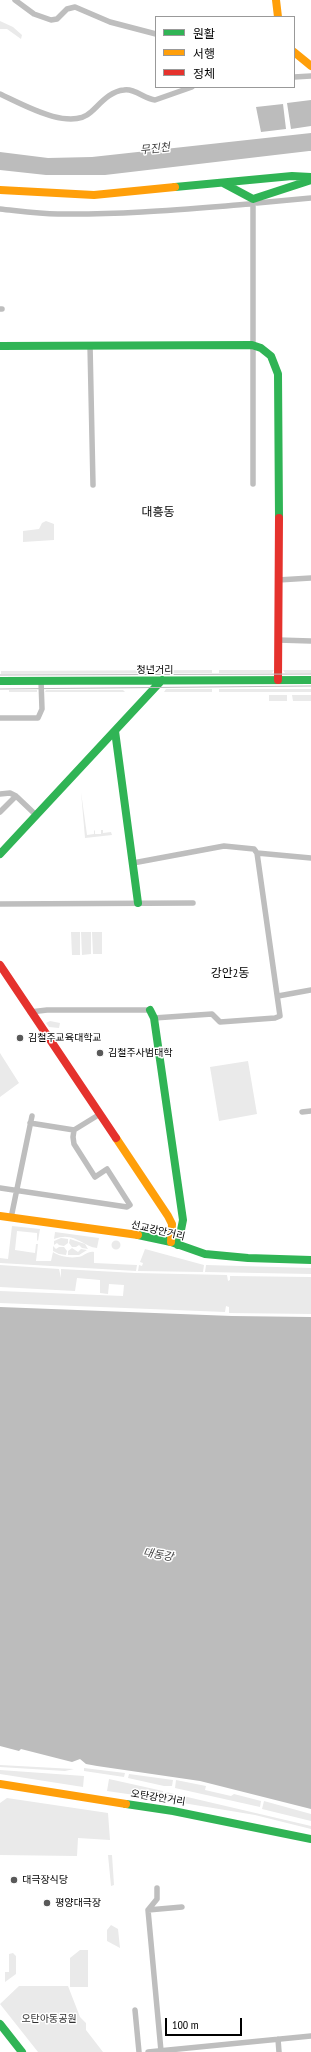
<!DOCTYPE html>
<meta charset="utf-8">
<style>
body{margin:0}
#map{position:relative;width:311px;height:2052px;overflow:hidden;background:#fff;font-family:"PT Sans Narrow","Noto Sans KR",sans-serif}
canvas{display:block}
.legend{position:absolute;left:155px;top:16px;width:140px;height:72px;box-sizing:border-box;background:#fff;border:1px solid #999;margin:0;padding:5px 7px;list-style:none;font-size:12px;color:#000}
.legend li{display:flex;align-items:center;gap:8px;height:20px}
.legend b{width:20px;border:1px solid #999}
.scale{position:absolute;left:165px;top:2018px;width:77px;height:18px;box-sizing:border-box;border:2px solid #000;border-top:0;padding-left:5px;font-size:12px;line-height:14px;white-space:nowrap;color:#000;-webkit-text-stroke:3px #fff;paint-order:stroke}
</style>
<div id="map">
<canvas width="311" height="2052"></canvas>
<ul class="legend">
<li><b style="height:5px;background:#30b455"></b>원활</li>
<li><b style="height:5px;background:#ff9f0a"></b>서행</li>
<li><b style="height:5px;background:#e5322d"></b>정체</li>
</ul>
<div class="scale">100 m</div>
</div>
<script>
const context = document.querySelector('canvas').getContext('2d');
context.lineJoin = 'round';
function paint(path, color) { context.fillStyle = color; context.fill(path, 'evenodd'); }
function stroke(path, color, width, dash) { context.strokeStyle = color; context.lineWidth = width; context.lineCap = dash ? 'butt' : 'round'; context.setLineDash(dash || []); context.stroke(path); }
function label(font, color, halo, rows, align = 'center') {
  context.font = font + ' "PT Sans Narrow","Noto Sans KR",sans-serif'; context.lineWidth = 3; context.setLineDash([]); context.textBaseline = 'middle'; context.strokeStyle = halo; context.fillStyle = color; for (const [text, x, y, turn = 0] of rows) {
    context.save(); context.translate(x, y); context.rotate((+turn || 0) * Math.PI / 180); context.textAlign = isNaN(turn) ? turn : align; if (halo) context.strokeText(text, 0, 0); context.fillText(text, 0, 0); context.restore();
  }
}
paint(new Path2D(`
 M0,21L13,27L22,35L21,39L7,29H0Z
 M46,521L54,524V540L23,542V531L39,529L42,523Z
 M212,670V673L1,674V671Z
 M219,670H274L272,673H219Z
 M283,670H311V673H285Z
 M166,689H212V692H164Z
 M219,689H311V692H219Z
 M9,690H37V692H9Z
 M46,690H123L125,692H45Z
 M269,695H287V701H269Z
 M292,695H311V701H293Z
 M81,792L87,835L94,834V831L95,830V834H101V830H103V833L111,832L112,835L85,838Z
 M71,932H80V955H72Z
 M81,932H91V954L82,955Z
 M92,932H102V954H93Z
 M50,1021L60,1023L59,1028L49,1027L46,1023Z
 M0,1053L19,1083L0,1097Z
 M248,1061L257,1114L219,1121L210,1067Z
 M12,1226L40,1229L38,1241L37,1240V1233L17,1231L15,1250L35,1253L36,1244H38L36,1261H51L53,1252C60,1257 73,1259 82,1256C86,1254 89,1251 94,1252V1263L137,1265L136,1271L0,1263V1258L8,1259Z
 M55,1232L99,1238L97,1248C82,1246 74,1231 54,1239Z
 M61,1238L68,1239V1243L64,1246L59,1245L57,1243L54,1245V1241Z
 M70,1239L85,1244L88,1249L82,1248L79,1245L76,1247H72L69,1243Z
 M111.5 1245a4.5 4.5 0 1 1 9 0a4.5 4.5 0 1 1-9 0Z
 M53,1246L56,1249L59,1247H64L67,1251L66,1255L59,1254L53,1251Z
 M72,1248L78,1252L81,1249L87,1250L79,1255H68V1251Z
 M145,1249L204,1265L203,1272L138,1271L139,1265L142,1266L143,1263L140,1262Z
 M0,1265L59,1269L61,1278V1269L135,1273L227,1275L228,1281L230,1280V1276L311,1277V1314L229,1313V1307L226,1306L225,1312L0,1303V1291L123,1296L124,1285L109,1284L108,1294L100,1293V1280L77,1278L75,1291L0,1287Z
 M206,1265L311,1268V1274L205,1272Z
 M0,1765L74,1769L65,1771L0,1767Z
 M84,1768L125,1773L124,1777L84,1771Z
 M0,1770L84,1776L83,1787L0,1774Z
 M129,1774L173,1780L172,1786H164L128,1778Z
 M109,1779L163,1791L162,1799L107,1791Z
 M176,1780L206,1786L205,1790L231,1796L234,1794L261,1801L260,1807L175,1788Z
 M166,1792L311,1826V1829L255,1815L165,1800Z
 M7,1798L108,1813L110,1840L78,1838L77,1856L0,1855V1803Z
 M264,1801L311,1814V1821L262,1809Z
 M108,1855H112L114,1885L111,1886Z
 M111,1925L118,1929L120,1948L107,1941V1930Z
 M80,1950H88V1987H70V1958Z
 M9,1954L13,1953L16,1956V1974L5,1982V1972H9Z
 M19,1986H68L80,2017L86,2023V2030L103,2052H38L0,2004Z`), '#eaeaea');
paint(new Path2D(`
 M311,100V126L291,129L287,103Z
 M283,104L286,129L261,132L256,107Z
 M311,133V151H309L105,175H46L0,170V152L48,158L92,157Z
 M0,1307L232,1316L311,1317V1809L200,1781L97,1766L86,1764L80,1759L72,1762L21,1749L19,1751L0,1746Z`), '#bcbcbc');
stroke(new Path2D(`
 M257,203L311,198
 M0,209C19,211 38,214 58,214C122,215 186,209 250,204`), '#bcbcbc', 5.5);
stroke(new Path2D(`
 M15,0L34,14L51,20L57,19L67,9L75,7L110,22L156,34
 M294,77L311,76
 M0,94C22,104 70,132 91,112C100,104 110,91 124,90C134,88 145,99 155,100L192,87
 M0,309H2
 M90,345L93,485
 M253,484V199
 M278,580L311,578
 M278,640L311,641
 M0,718H38L42,709L41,681
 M0,794L10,793L16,796
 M0,812L16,796L36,815
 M133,863L224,846L254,849L257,853L311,858
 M0,904L193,903
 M278,996L311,990
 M30,1012L47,1010H150
 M154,1018L212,1014L220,1022L275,1018L280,1016L257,853
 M302,1112L311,1111
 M30,1123L74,1130
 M0,1188L127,1207L130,1205L107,1169L95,1177L74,1144L73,1137L74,1130L100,1114
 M11,1218L32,1116
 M157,1888V1899L148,1910L161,2051
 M148,1910L182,1907
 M135,2010L139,2052
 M278,2039L279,2052
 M148,2052L311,2036`), '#bebebe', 5.5);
stroke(new Path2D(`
 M223,183L253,199L311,180
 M175,187L292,176L311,177
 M0,346L252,345L261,348L271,356L278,374L279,518
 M0,681L311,680
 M115,731L138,903
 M0,854L162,680
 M150,1010L154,1018L183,1220L178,1245
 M138,1235L171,1242L205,1254L248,1258L311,1260
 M126,1804L173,1811L311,1839
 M0,2024L22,2052`), '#30b455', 8);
stroke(new Path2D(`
 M276,0L278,17
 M294,52L311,66
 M0,190L94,195L175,187
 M116,1138L168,1216L172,1224L171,1242
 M0,1216L138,1235
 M0,1784L126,1804`), '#ff9f0a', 8);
stroke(new Path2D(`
 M278,680L279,518
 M0,965L116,1138`), '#e5322d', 8);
stroke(new Path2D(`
 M0,675L311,674
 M0,689L311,686`), '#bdbdbd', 1);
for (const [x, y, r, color] of [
 [20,1038,4,"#595959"],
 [100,1053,4,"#595959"],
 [14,1880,4,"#595959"],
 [47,1903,4,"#595959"]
]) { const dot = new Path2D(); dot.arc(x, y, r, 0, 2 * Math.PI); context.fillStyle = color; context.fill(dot); stroke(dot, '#fff', 1.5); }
label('10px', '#000', '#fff', [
 ["청년거리",155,670],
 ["선교강안거리",158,1231,13],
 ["오탄강안거리",158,1798,9]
]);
label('10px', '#000', '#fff', [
 ["김철주교육대학교",28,1038],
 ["김철주사범대학",108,1053],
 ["대극장식당",22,1880],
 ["평양대극장",55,1903]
], 'left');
label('10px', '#303030', '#fff', [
 ["오탄아동공원",49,2019]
]);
label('italic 11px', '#414141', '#fff', [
 ["무진천",155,149,-6],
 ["대동강",158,1555,10]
]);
label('12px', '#000', '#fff', [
 ["대흥동",158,513],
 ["강안2동",230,974]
]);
</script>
